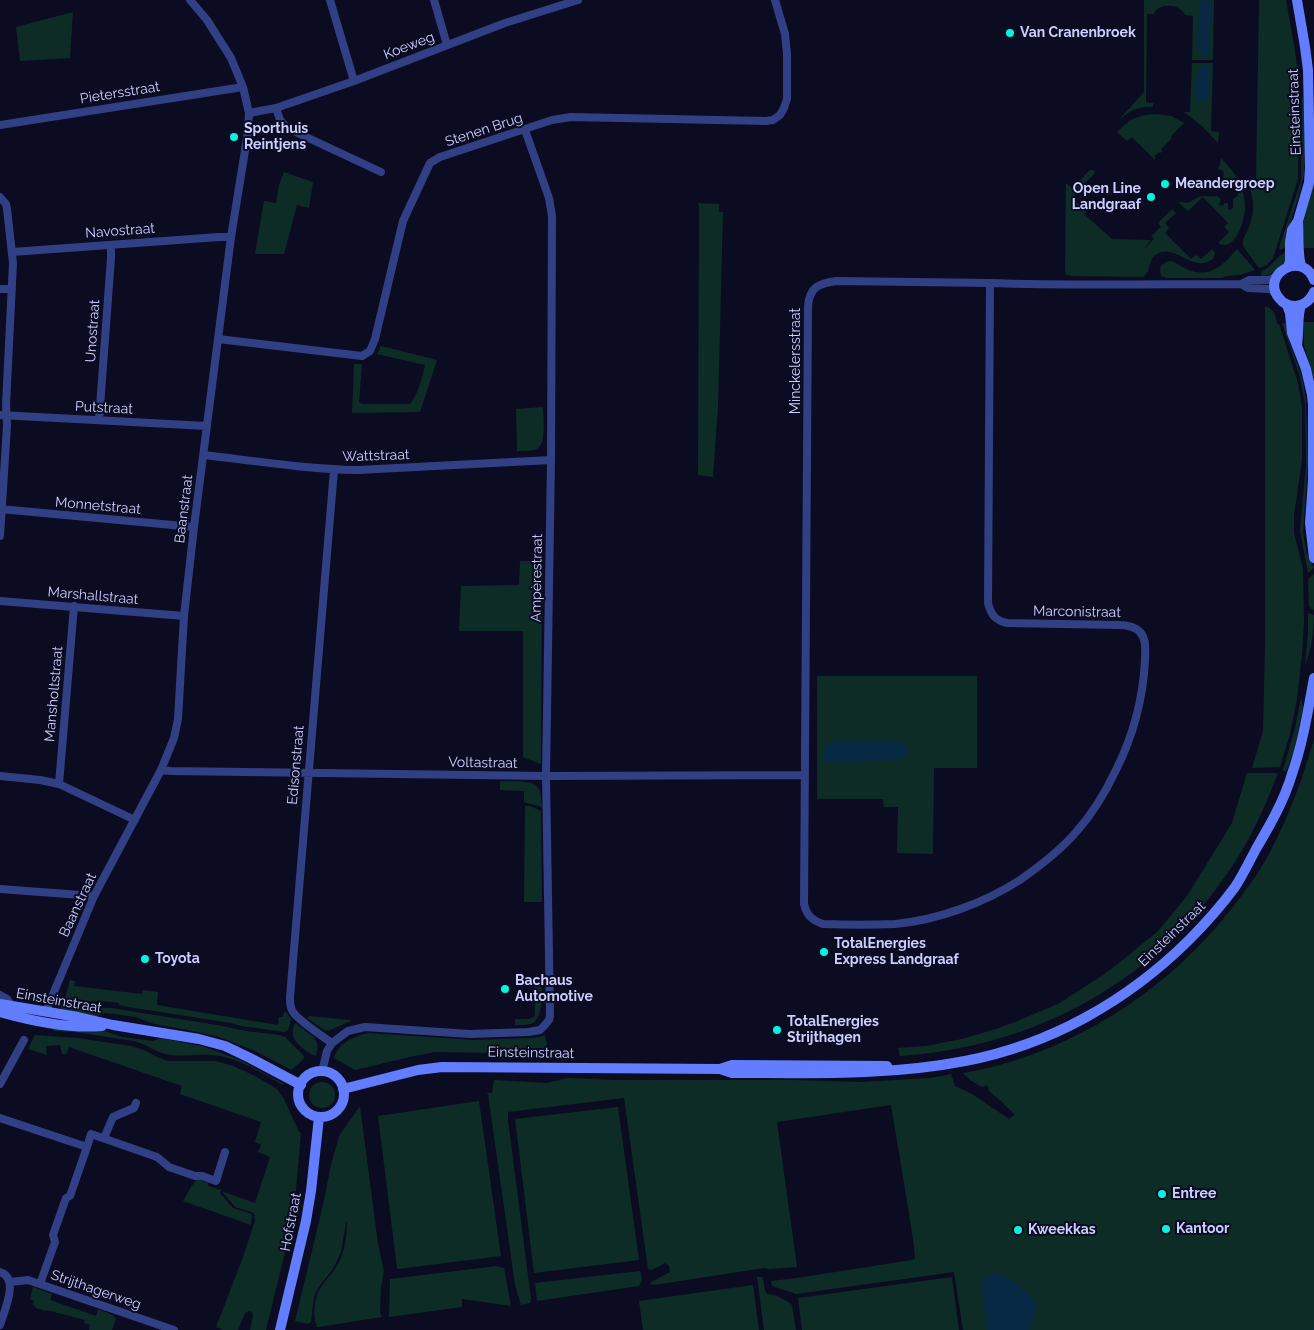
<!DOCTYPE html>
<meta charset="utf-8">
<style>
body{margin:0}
canvas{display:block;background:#0b0b21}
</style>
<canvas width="1314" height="1330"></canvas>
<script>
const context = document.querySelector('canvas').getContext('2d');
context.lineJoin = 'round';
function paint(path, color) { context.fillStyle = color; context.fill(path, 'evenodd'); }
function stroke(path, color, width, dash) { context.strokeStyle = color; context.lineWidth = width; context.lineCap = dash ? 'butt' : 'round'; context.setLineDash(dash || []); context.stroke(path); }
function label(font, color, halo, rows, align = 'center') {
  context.font = font + ' Raleway,sans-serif'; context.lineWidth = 4; context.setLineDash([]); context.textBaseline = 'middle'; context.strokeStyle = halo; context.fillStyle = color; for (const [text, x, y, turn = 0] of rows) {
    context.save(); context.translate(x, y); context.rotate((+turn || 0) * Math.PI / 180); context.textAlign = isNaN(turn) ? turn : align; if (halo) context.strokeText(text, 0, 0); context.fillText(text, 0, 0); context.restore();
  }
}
paint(new Path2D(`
 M1144,0H1214L1213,60H1192L1193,16L1185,15C1181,4 1158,2 1154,14H1147L1146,102L1153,103V107C1139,105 1127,112 1117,122L1144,92Z
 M1259,0H1286L1294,45L1298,72L1299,93L1298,179L1273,258L1267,265L1259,268L1243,246C1242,239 1246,234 1249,227C1251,221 1253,214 1253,208C1254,198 1249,189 1249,180H1256Z
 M73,12L70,58L20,61L16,27Z
 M1192,63H1213L1211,131L1219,132L1218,143L1202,126L1184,112H1190Z
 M1302,97H1303L1305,136L1304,174L1299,195L1289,227L1286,247L1280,250L1279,248L1301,180Z
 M1156,114L1171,116L1184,123L1171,136L1172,138L1161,149L1163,151L1160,153L1159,152L1154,156L1156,158L1154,159L1132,137L1127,141L1117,132C1130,119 1137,115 1156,114Z
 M1221,158L1231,169L1239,181L1231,182L1226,185C1221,180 1225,176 1223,171L1219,169L1217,170L1220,165Z
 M1090,170H1093L1095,172L1094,174L1076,192L1077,194L1073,198L1086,212L1084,214L1112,239L1151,240L1142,251L1154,239L1151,236L1161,227L1158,223L1172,209L1176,213L1165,223L1169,228L1165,233L1191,259L1196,255L1201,259L1212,249L1215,253L1213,259C1191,274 1177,243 1157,254C1147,260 1152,271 1143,277L1072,276L1066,275L1065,270L1066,183L1072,188Z
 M284,172L313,182L309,208L297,205L284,254H255L264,201L276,203L279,185Z
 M1314,180V248H1303L1302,230L1304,220Z
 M1240,183C1243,191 1245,199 1245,207C1245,217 1238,244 1225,245C1222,245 1220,244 1218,243L1229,232L1224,227L1228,223L1203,197L1188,211L1178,202H1182L1187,203C1193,201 1198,196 1204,196C1209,196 1212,197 1217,196L1221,199L1219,204V205L1222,206L1225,203H1228V209L1230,210L1233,208V199L1237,196L1239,192C1235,188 1231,190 1227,187L1234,184Z
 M698,203L719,204V212H723L718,407L713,477L698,475L699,207Z
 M1237,249L1255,270L1240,275L1226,276L1222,278H1166L1161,276L1160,270L1161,266C1164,263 1167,261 1171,261C1175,262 1179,265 1182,267C1191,272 1203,275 1213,270C1222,266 1231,256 1237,249Z
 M1286,252C1286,265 1274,275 1261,276L1262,271C1273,266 1275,257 1286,252Z
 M1265,306C1274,309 1276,315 1277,324H1279L1298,383L1302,408V460L1294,515V533L1303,569L1304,622L1302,654L1297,699L1290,734L1280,767L1252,768L1263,731L1265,646Z
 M1303,322H1314V379L1304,345Z
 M1282,323H1286L1290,344L1303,380L1306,402L1308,462L1303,533L1307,554L1314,568L1308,573L1300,531L1306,465L1305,404L1300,377Z
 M381,346L437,360L420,412L352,413L354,364H362L359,402L362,404H410C417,397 423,375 425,365L377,354Z
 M543,407C543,417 547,443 537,449C531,451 523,451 517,451L516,409Z
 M520,561H542L541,764L523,757V631H459L461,586L519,585Z
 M1314,574V610L1311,609L1309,606L1308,581L1309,578Z
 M1308,613L1314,615C1314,634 1311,649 1305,666L1308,632Z
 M817,676H977V768H934L933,854L897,853L898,807H884L883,799H817Z
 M1301,698L1303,708L1293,754L1286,772L1283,770L1295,728Z
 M1314,739V1330H963L954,1272L796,1294L772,1286L771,1281L797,1278L912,1260L915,1258L914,1246L906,1195L891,1105L777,1122L797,1267L769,1269L764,1268L654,1285L650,1284L651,1282L670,1272L669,1266L665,1263L652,1270L648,1269L624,1098L508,1112V1120L531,1299L530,1303L521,1305L515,1285L488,1094L486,1093H492L494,1080L547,1083L568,1078L614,1080H793L861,1082L931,1078L951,1074L955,1086L972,1094L1009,1119L1015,1115L1002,1102L989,1091L987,1085L982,1087L970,1080L963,1073C974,1071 985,1069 996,1066C1089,1041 1173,984 1232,908C1245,891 1260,872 1270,852C1289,816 1303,778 1314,739Z
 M1247,773H1278C1265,807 1250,841 1229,871C1153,983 1034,1047 900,1056L898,1048L926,1046L962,1039L996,1029L1015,1022L1058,1004L1103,975L1124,959L1158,931L1187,896L1232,823Z
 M500,781C511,782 536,778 540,791C541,796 541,802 542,807L524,802V791L500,790Z
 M525,806H530L541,811L542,902H524Z
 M534,976H542C541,988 545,1019 531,1024C527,1025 520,1025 515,1025V1019H529L535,1016Z
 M70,980L75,981L74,986L142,994L143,990L158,992L157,1005L278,1025L279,1017H283L284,1012H286L291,1019L288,1030L285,1032L241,1026L231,1023L128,1007L119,1005V1003C101,1000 83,1002 65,999Z
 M57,1003L74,1007L111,1008L217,1025L246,1031L280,1035L285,1037L303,1055L304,1057C302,1063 295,1065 292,1070L253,1050L216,1036L183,1029L154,1024L136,1017L106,1013L96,1016L73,1012L60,1008Z
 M309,1016L351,1020V1021L328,1031L324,1030L307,1018Z
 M295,1023L315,1038L314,1039C320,1044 317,1049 316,1056C309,1054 293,1042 293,1035C292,1031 294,1026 295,1023Z
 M53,1026L105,1031L122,1037L153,1041L161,1038L202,1046L240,1060L284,1084L283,1085C261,1073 238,1057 212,1055C198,1054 175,1058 162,1053C152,1050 146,1044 134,1041L75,1032L53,1031Z
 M369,1033L473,1040L531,1038L540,1037L545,1035L547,1045L545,1048H535L497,1053L435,1052L414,1056L355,1070L334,1058C339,1042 354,1036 369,1033Z
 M35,1035L78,1038L130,1046L144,1050L157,1057L168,1061H216L233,1066L255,1076L277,1089L284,1099L299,1132L301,1133L295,1200L287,1244L266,1330H250L253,1316L252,1312L249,1311L245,1313L238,1330H223L216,1327L242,1260L255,1221L254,1213L235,1207L223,1193L224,1192L255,1203L270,1157L258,1152L261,1145L255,1142L261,1122L180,1094L182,1086L69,1047L66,1054H62L60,1045L46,1046L47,1055L28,1049Z
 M309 1095a13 13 0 1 1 26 0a13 13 0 1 1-26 0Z
 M479,1101L501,1256L398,1269L397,1268L378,1116Z
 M360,1106L378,1244L384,1271L381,1287L380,1312L382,1317L319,1327H317C314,1318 314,1313 315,1304C317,1285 330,1279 338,1264C345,1252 347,1235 347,1222L346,1223L341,1252L333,1269L318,1288L314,1297L311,1322L308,1324L295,1321L323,1205L331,1165L339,1136Z
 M618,1107L639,1260L534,1273L515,1119Z
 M197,1179L208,1183V1186L221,1190L220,1193L233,1208L252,1214L251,1225L183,1201L191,1187Z
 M497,1266L504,1268L511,1306L462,1299V1307L389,1317L390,1279Z
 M640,1271L642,1280L639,1286L537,1301L535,1283Z
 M757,1277H762C765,1282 763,1289 767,1294C776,1294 784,1299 792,1305L796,1330H764Z
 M952,1277L959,1330H802L798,1298Z
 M753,1285L759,1330H643L639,1301Z
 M33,1287L52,1294L50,1300L96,1316L98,1309L113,1315L116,1319L112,1330H89L90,1325L84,1323L85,1320L47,1310V1311L35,1308V1306L33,1305L34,1301L30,1299Z`), '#0d2c25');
paint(new Path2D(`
 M1204,0H1210L1212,11L1209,34L1210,48V53L1207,56H1202C1193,45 1199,31 1200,19C1201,13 1199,7 1200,2Z
 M1207,65L1209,67V96C1206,101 1203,103 1198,101C1193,90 1198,77 1200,66Z
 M896,741L904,743L907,750L905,757L896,760L830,762H826C822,754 824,744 832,742Z
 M992,1274C994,1274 998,1274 1000,1274C1008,1277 1034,1295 1036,1304C1037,1312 1031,1322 1029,1330H987L981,1283L985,1277Z`), '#072944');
stroke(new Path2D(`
 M1313,1330L1314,1329`), '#072944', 3);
stroke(new Path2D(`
 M330,0L354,81
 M434,0L447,45
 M276,108L280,120L287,128L381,172
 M249,113L276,108L354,81L505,23L578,0
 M0,125L243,87
 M0,197L6,204L7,209L13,263L6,405L7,426L0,536
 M12,252L219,237H231
 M990,283L988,603C991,615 995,620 1007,623L1119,625C1126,625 1134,626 1140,632C1147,640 1145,651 1145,661C1143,698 1133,736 1116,770C1106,791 1093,813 1077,831C1061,850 1040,866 1020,880C984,903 938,920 895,924C872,925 847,925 823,924C812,920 807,916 804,904L808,307C809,287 819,283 837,281L990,283C1074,286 1157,284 1241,284L1248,288L1268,289L1275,291
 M1241,284L1249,280H1269L1276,277
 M0,289H12
 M218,339L362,356L370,351L375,339L403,221L430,163L440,157L552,120L571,117L766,121L773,120L780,115L784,108L787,99V54L785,34L775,0
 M0,415L207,426
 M99,420L111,258V245
 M204,455C255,461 306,469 358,470L551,460
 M334,470L290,997C290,1003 290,1008 293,1012C299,1021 322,1036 332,1043L348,1031L365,1027L470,1034L528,1032L540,1030L544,1026L549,1020L550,1016L546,776L551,460L552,216L549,198L525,130
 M0,509L194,527
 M0,601L184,616
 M161,770L171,771L546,776L805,775
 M0,776L40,780L59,784L135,820
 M59,784L74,606
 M0,889L94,896
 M0,995L7,999L12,1006
 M46,1011L94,896L161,770L174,738L178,719L184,616L194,527L231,237L248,132L249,113L243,87L231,58L207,20L190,0
 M322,1072L327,1051L332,1043
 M0,1084L24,1040
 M0,1118L87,1147L91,1134L157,1157L169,1167L195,1176H202L216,1181L225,1152
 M104,1138L113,1117L134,1108L136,1103
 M0,1272C20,1278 4,1311 0,1325
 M10,1282L28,1280L174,1330
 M40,1284L55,1242L53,1235L66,1198L70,1196L87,1147`), '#313f85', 8);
stroke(new Path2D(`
 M1298,221C1299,233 1297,259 1302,267
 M1288,266L1290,261V242L1292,230L1298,221L1309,183L1310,168L1308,70L1305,47L1297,0
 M1314,280C1302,249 1260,275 1279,298C1283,304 1290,306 1296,306C1305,305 1311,299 1314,292
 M1287,305L1290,313L1292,333L1306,369L1312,395L1313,405V480L1310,523L1314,558
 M1297,345C1299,332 1297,316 1301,305
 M0,1004L78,1017L113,1025L199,1039L225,1046L250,1058L301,1085
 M0,1012C32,1021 69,1029 102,1026
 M720,1069L732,1073C810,1073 888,1076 965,1061C1050,1045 1127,1001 1188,941C1205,924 1221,906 1235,887C1243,875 1249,862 1256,849C1270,825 1284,801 1292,774C1303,743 1308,710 1314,678
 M298 1094a23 23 0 1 1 46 0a23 23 0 1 1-46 0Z
 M343,1089L418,1070L442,1067L720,1069L732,1065L887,1066
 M280,1330L306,1221L311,1191L319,1117`), '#627dff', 10);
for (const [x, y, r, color] of [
 [1010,33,5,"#00f6de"],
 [234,137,5,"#00f6de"],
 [1165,184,5,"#00f6de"],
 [1151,197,5,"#00f6de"],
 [824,952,5,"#00f6de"],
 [145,959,5,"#00f6de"],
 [505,989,5,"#00f6de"],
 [777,1030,5,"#00f6de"],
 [1162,1194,5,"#00f6de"],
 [1166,1229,5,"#00f6de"],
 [1018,1230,5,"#00f6de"]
]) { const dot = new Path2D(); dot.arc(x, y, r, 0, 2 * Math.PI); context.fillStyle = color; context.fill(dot); stroke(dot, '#0b0b21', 2); }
label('bold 14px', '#cbcfff', '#0b0b21', [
 ["Van Cranenbroek",1020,33],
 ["Sporthuis",244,129],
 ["Reintjens",244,145],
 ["Meandergroep",1175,184],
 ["Open Line",1141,189,"right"],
 ["Landgraaf",1141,205,"right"],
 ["TotalEnergies",834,944],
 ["Express Landgraaf",834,960],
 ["Toyota",155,959],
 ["Bachaus",515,981],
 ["Automotive",515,997],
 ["TotalEnergies",787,1022],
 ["Strijthagen",787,1038],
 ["Entree",1172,1194],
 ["Kantoor",1176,1229],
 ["Kweekkas",1028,1230]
], 'left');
label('14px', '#cbcfff', '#0b0b21', [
 ["Koeweg",409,46,-21],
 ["Pietersstraat",120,93,-9],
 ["Einsteinstraat",1295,112,-92],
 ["Stenen Brug",484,130,-18],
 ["Navostraat",120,231,-4],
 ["Unostraat",93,331,-86],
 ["Minckelersstraat",796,361,-90],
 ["Putstraat",104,408,3],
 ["Wattstraat",376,456,-2],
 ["Monnetstraat",98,506,5],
 ["Baanstraat",184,509,-83],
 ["Ampèrestraat",537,578,-89],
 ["Marshallstraat",93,596,5],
 ["Marconistraat",1077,612,1],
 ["Mansholtstraat",54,694,-85],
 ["Voltastraat",483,763,1],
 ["Edisonstraat",296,765,-85],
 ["Baanstraat",78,905,-65],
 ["Einsteinstraat",1172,934,-44],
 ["Einsteinstraat",59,1001,10],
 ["Einsteinstraat",531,1053,1],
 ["Hofstraat",291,1222,-79],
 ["Strijthagerweg",96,1290,19]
]);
</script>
